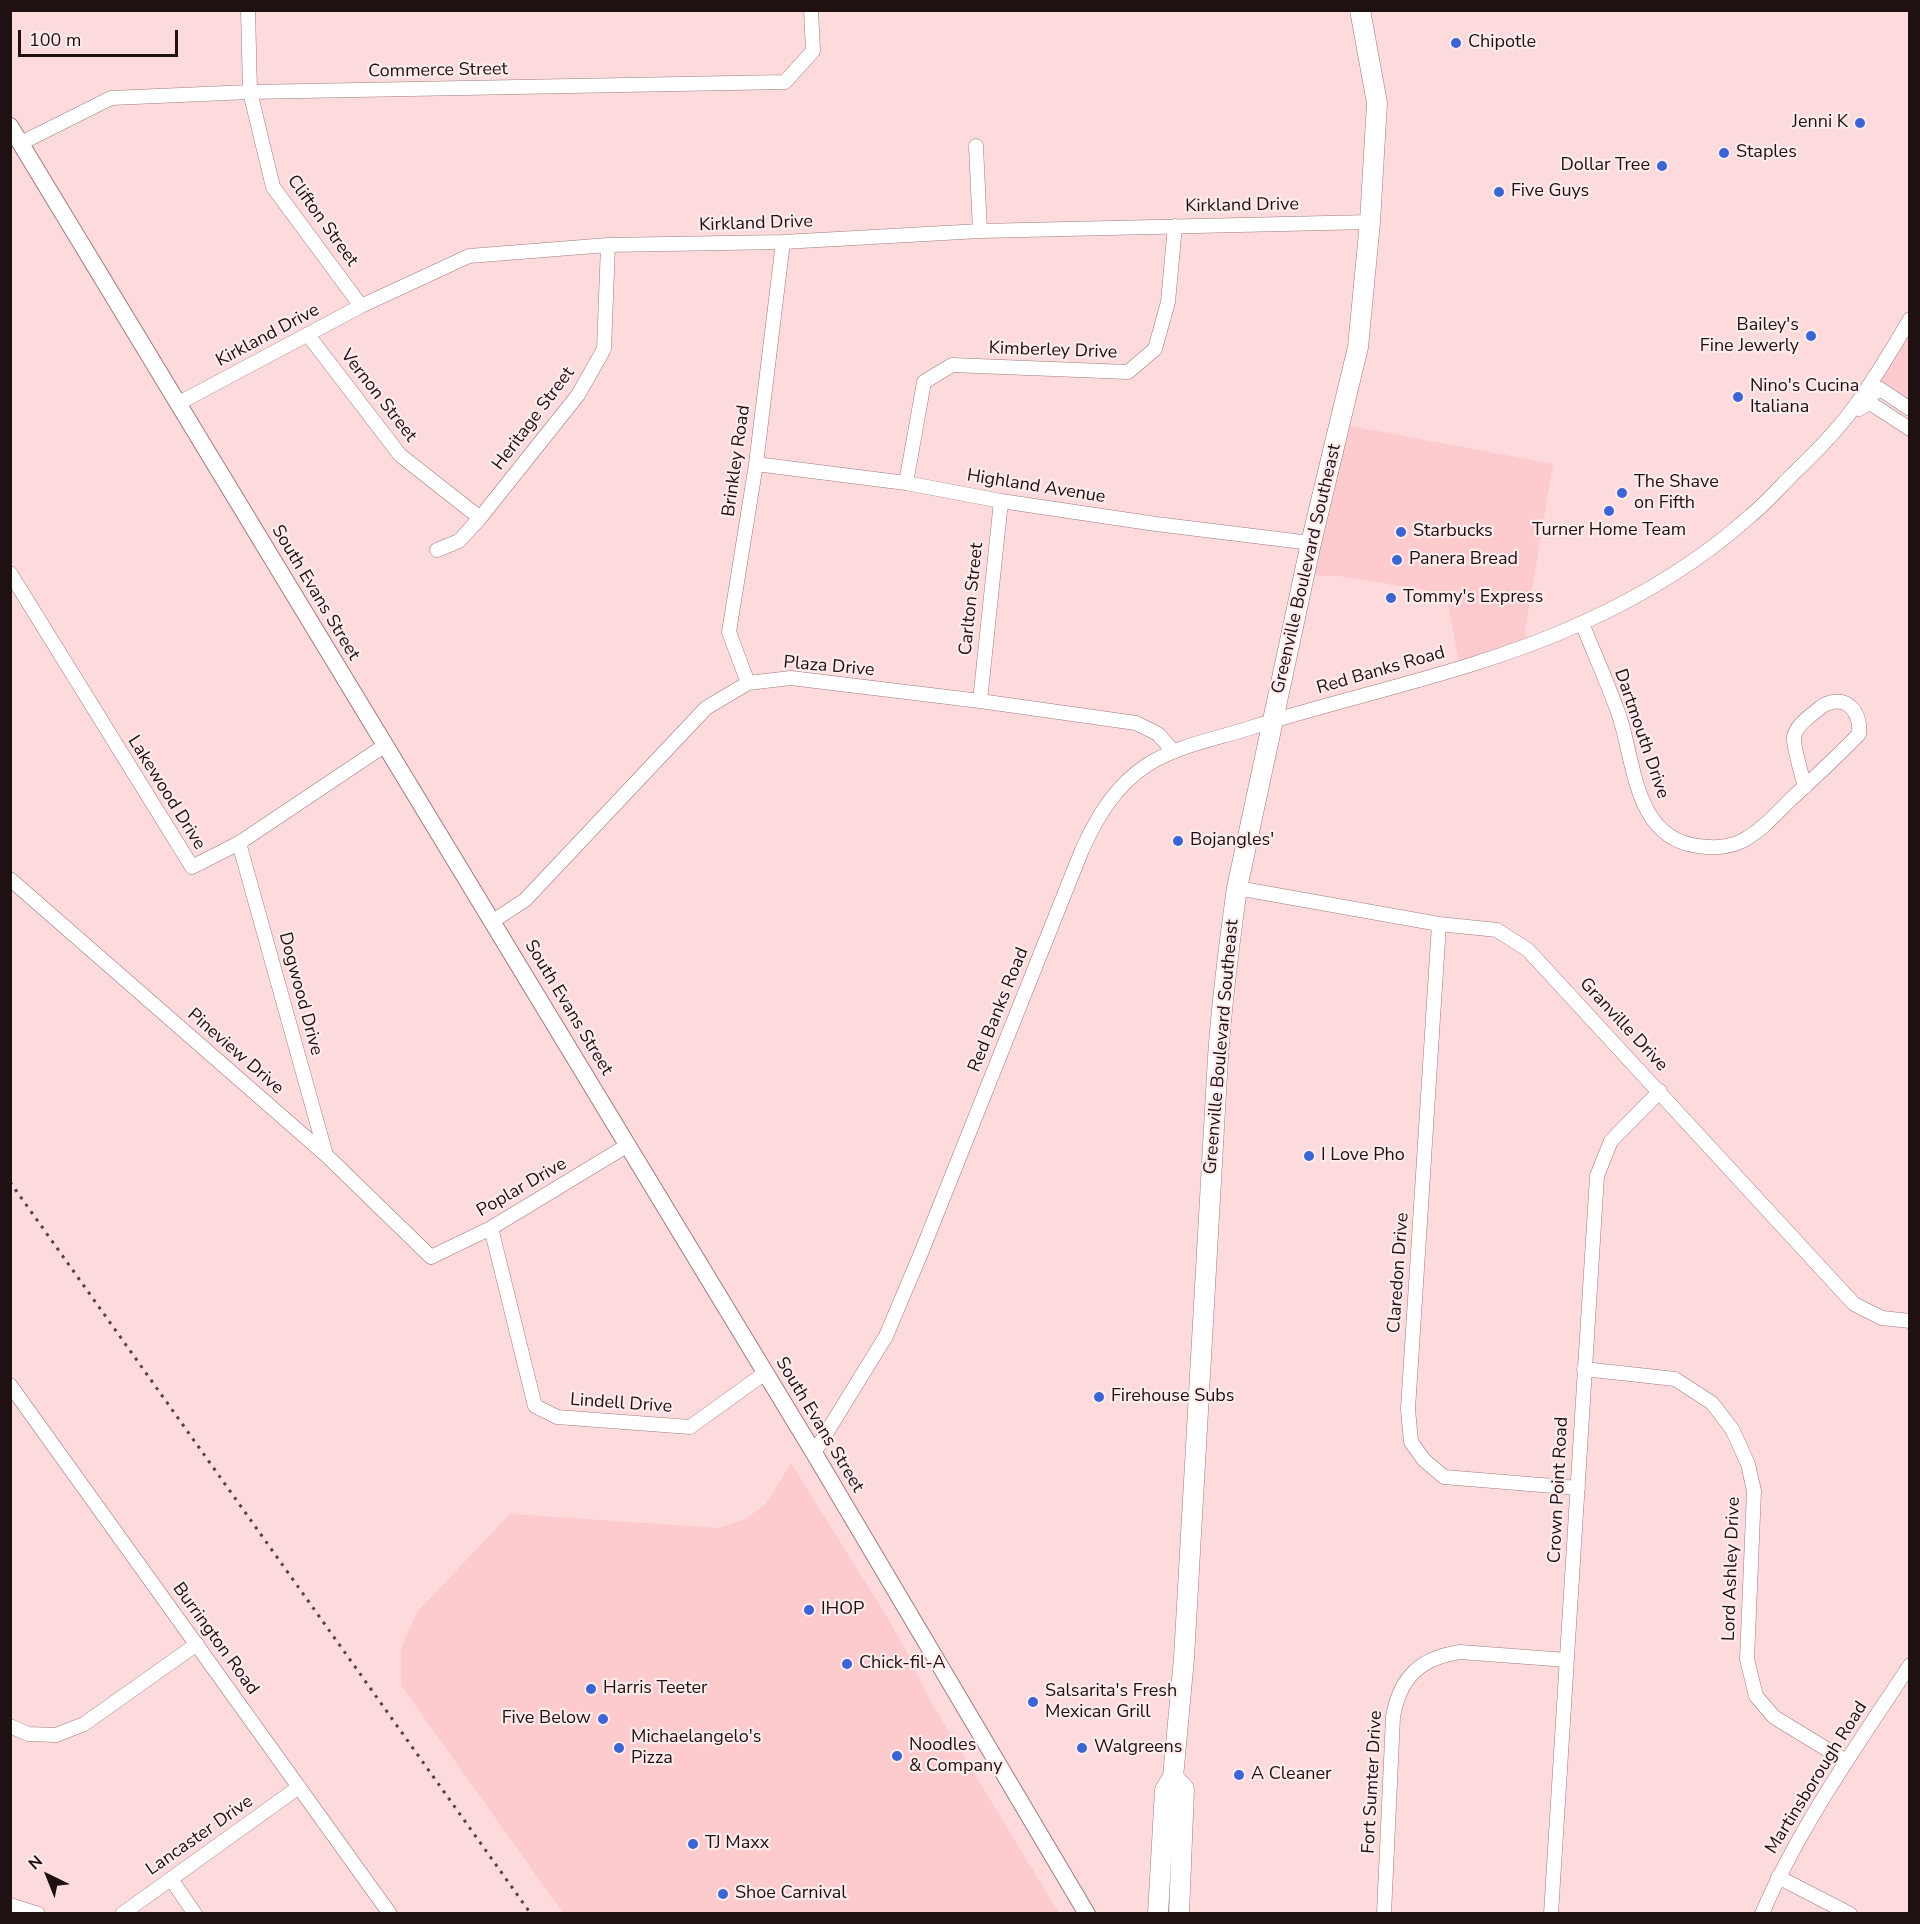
<!DOCTYPE html>
<style>
body{margin:0}
#map{position:relative;width:1920px;height:1924px;overflow:hidden;background:#fddadc;font-family:"Nunito Sans",sans-serif}
canvas{display:block}
.frame{position:absolute;inset:0;border:12px solid #1f1011;pointer-events:none}
.north{position:absolute;left:18px;top:1846px;width:60px;height:60px;-webkit-text-stroke:4px #feeced;paint-order:stroke;rotate:317deg;font-size:16px;font-weight:700;line-height:24px;text-align:center;color:#1f1011}
.north::after{content:'';display:block;margin:auto;width:21px;height:27px;background:#1f1011;clip-path:polygon(50% 0,100% 100%,50% 72%,0 100%)}
.scale{position:absolute;left:18px;top:30px;width:160px;height:27px;box-sizing:border-box;border:3px solid #1f1011;border-top:0;padding-left:8px;font-size:18px;line-height:21px;white-space:nowrap;color:#1f1011;-webkit-text-stroke:4px #feeced;paint-order:stroke}
</style>
<div id="map">
<canvas width="1920" height="1924"></canvas>
<div class="frame"></div>
<div class="north">N</div>
<div class="scale">100 m</div>
</div>
<script>
const context = document.querySelector('canvas').getContext('2d');
context.lineJoin = 'round';
function paint(path, color) { context.fillStyle = color; context.fill(path, 'evenodd'); }
function stroke(path, color, width, dash) { context.strokeStyle = color; context.lineWidth = width; context.lineCap = dash ? 'butt' : 'round'; context.setLineDash(dash || []); context.stroke(path); }
function label(font, color, halo, rows, align = 'center') {
  context.font = font + ' "Nunito Sans",sans-serif'; context.lineWidth = 4.5; context.setLineDash([]); context.textBaseline = 'middle'; context.strokeStyle = halo; context.fillStyle = color; for (const [text, x, y, turn = 0] of rows) {
    context.save(); context.translate(x, y); context.rotate((+turn || 0) * Math.PI / 180); context.textAlign = isNaN(turn) ? turn : align; if (halo) context.strokeText(text, 0, 0); context.fillText(text, 0, 0); context.restore();
  }
}
paint(new Path2D(`
 M1909,319V409L1870,382Z
 M1340,424L1553,464L1525,631L1529,644L1460,667L1446,593L1339,576H1322L1305,573Z
 M791,1463L886,1615L906,1651L929,1699L1059,1913H563L401,1685V1649L417,1612L510,1514L719,1528L745,1519L766,1504Z`), '#fdcacd');
const minor = new Path2D(`
 M248,10L250,92L273,187L361,306
 M21,143L111,98L250,92L785,82L813,51L811,10
 M976,146L980,231
 M308,335L400,455L480,518
 M179,403L361,306L469,256L608,245L783,242L980,231L1370,222
 M1861,404L1880,389L1910,409
 M1859,409L1870,403L1910,429
 M756,464L906,483L1001,501L1156,524L1311,543
 M906,483L924,382L952,365L1128,372L1155,349L1168,302L1175,226
 M437,550L459,541L480,518L578,395L604,349L608,245
 M10,573L192,867L239,843L384,746
 M1582,623C1594,653 1607,682 1618,712C1635,760 1633,838 1698,846C1712,848 1728,848 1742,841C1761,831 1775,815 1790,800C1814,778 1837,757 1859,734C1861,715 1849,694 1826,704C1821,706 1816,712 1811,715C1804,721 1796,727 1794,737C1793,747 1802,775 1805,787
 M748,683L729,632L756,464L783,242
 M980,701L1001,501
 M239,843L326,1155
 M10,879L326,1155L431,1257L491,1228L628,1145
 M1237,888L1439,924L1497,930L1528,950L1854,1304L1882,1318L1910,1321
 M493,921L525,900L706,708L748,683L791,678L980,701L1136,723L1158,734L1173,751
 M1439,924L1408,1409L1411,1442L1424,1460L1444,1477L1578,1488
 M491,1228L535,1406L557,1417L690,1427L765,1373
 M1584,1369L1675,1379L1712,1403L1732,1429L1748,1464L1754,1491L1747,1659L1756,1696L1774,1717L1846,1761
 M10,1385L390,1914
 M814,1453L886,1336L921,1253L1082,850C1097,817 1115,786 1147,765C1178,745 1217,739 1253,727C1361,693 1476,671 1580,624C1640,597 1700,561 1749,517C1765,504 1779,488 1793,474C1813,455 1832,436 1849,414C1872,384 1891,351 1910,319
 M10,1726L28,1734L56,1735L84,1724L197,1644
 M1778,1877L1850,1914
 M171,1879L195,1914
 M10,1905L38,1914
 M122,1914L299,1787
 M1384,1914L1393,1717C1400,1677 1420,1658 1460,1652L1567,1660
 M1551,1914L1597,1176L1611,1141L1660,1091
 M1762,1914C1799,1827 1858,1744 1910,1665`);
const major = new Path2D(`
 M10,126L814,1453L1087,1914`);
const highway = new Path2D(`
 M1173,1777L1184,1789L1179,1914
 M1158,1914L1165,1790L1173,1777L1184,1658L1218,1057C1222,1000 1229,945 1237,888L1311,543L1358,347L1370,222L1377,103L1360,10`);
stroke(minor, '#a17b7d', 15);
stroke(major, '#a17b7d', 18);
stroke(highway, '#a17b7d', 21);
stroke(minor, '#fff', 14);
stroke(major, '#fff', 16);
stroke(highway, '#fff', 20);
stroke(new Path2D(`
 M10,1182L531,1914`), '#564243', 3, [3, 6]);
for (const [x, y, r, color] of [
 [1456,43,6,"#3b64d5"],
 [1860,123,6,"#3b64d5"],
 [1724,153,6,"#3b64d5"],
 [1662,166,6,"#3b64d5"],
 [1499,192,6,"#3b64d5"],
 [1811,336,6,"#3b64d5"],
 [1738,397,6,"#3b64d5"],
 [1622,493,6,"#3b64d5"],
 [1609,511,6,"#3b64d5"],
 [1401,532,6,"#3b64d5"],
 [1397,560,6,"#3b64d5"],
 [1391,598,6,"#3b64d5"],
 [1178,841,6,"#3b64d5"],
 [1309,1156,6,"#3b64d5"],
 [1099,1397,6,"#3b64d5"],
 [809,1610,6,"#3b64d5"],
 [847,1664,6,"#3b64d5"],
 [591,1689,6,"#3b64d5"],
 [1033,1702,6,"#3b64d5"],
 [603,1719,6,"#3b64d5"],
 [619,1748,6,"#3b64d5"],
 [1082,1748,6,"#3b64d5"],
 [897,1756,6,"#3b64d5"],
 [1239,1775,6,"#3b64d5"],
 [693,1844,6,"#3b64d5"],
 [723,1894,6,"#3b64d5"]
]) { const dot = new Path2D(); dot.arc(x, y, r, 0, 2 * Math.PI); context.fillStyle = color; context.fill(dot); stroke(dot, '#feeced', 2); }
label('18px', '#1f1011', '#feeced', [
 ["Chipotle",1468,43],
 ["Jenni K",1848,123,"right"],
 ["Staples",1736,153],
 ["Dollar Tree",1650,166,"right"],
 ["Five Guys",1511,192],
 ["Bailey's",1799,326,"right"],
 ["Fine Jewerly",1799,347,"right"],
 ["Nino's Cucina",1750,387],
 ["Italiana",1750,408],
 ["The Shave",1634,483],
 ["on Fifth",1634,504],
 ["Turner Home Team",1609,531,"center"],
 ["Starbucks",1413,532],
 ["Panera Bread",1409,560],
 ["Tommy's Express",1403,598],
 ["Bojangles'",1190,841],
 ["I Love Pho",1321,1156],
 ["Firehouse Subs",1111,1397],
 ["IHOP",821,1610],
 ["Chick-fil-A",859,1664],
 ["Harris Teeter",603,1689],
 ["Salsarita's Fresh",1045,1692],
 ["Mexican Grill",1045,1713],
 ["Five Below",591,1719,"right"],
 ["Michaelangelo's",631,1738],
 ["Pizza",631,1759],
 ["Noodles",909,1746],
 ["& Company",909,1767],
 ["Walgreens",1094,1748],
 ["A Cleaner",1251,1775],
 ["TJ Maxx",705,1844],
 ["Shoe Carnival",735,1894]
], 'left');
label('18px', '#1f1011', '#feeced', [
 ["Commerce Street",438,71,-1],
 ["Kirkland Drive",1242,206,-1],
 ["Clifton Street",322,221,54],
 ["Kirkland Drive",756,224,-2],
 ["Kirkland Drive",268,336,-28],
 ["Kimberley Drive",1053,351,2],
 ["Vernon Street",378,396,52],
 ["Heritage Street",534,419,-53],
 ["Brinkley Road",737,461,-82],
 ["Highland Avenue",1036,487,9],
 ["Greenville Boulevard Southeast",1307,569,-77],
 ["South Evans Street",315,593,59],
 ["Carlton Street",972,599,-84],
 ["Plaza Drive",829,667,5],
 ["Red Banks Road",1381,671,-16],
 ["Dartmouth Drive",1641,734,71],
 ["Lakewood Drive",166,793,58],
 ["Dogwood Drive",300,994,75],
 ["South Evans Street",568,1008,59],
 ["Red Banks Road",999,1010,-68],
 ["Granville Drive",1623,1025,47],
 ["Greenville Boulevard Southeast",1222,1047,-85],
 ["Pineview Drive",235,1052,41],
 ["Poplar Drive",522,1188,-30],
 ["Claredon Drive",1399,1273,-86],
 ["Lindell Drive",621,1404,4],
 ["South Evans Street",819,1425,59],
 ["Crown Point Road",1559,1490,-87],
 ["Lord Ashley Drive",1732,1569,-88],
 ["Burrington Road",215,1639,54],
 ["Martinsborough Road",1817,1778,-58],
 ["Fort Sumter Drive",1373,1782,-87],
 ["Lancaster Drive",200,1836,-35]
]);
</script>
